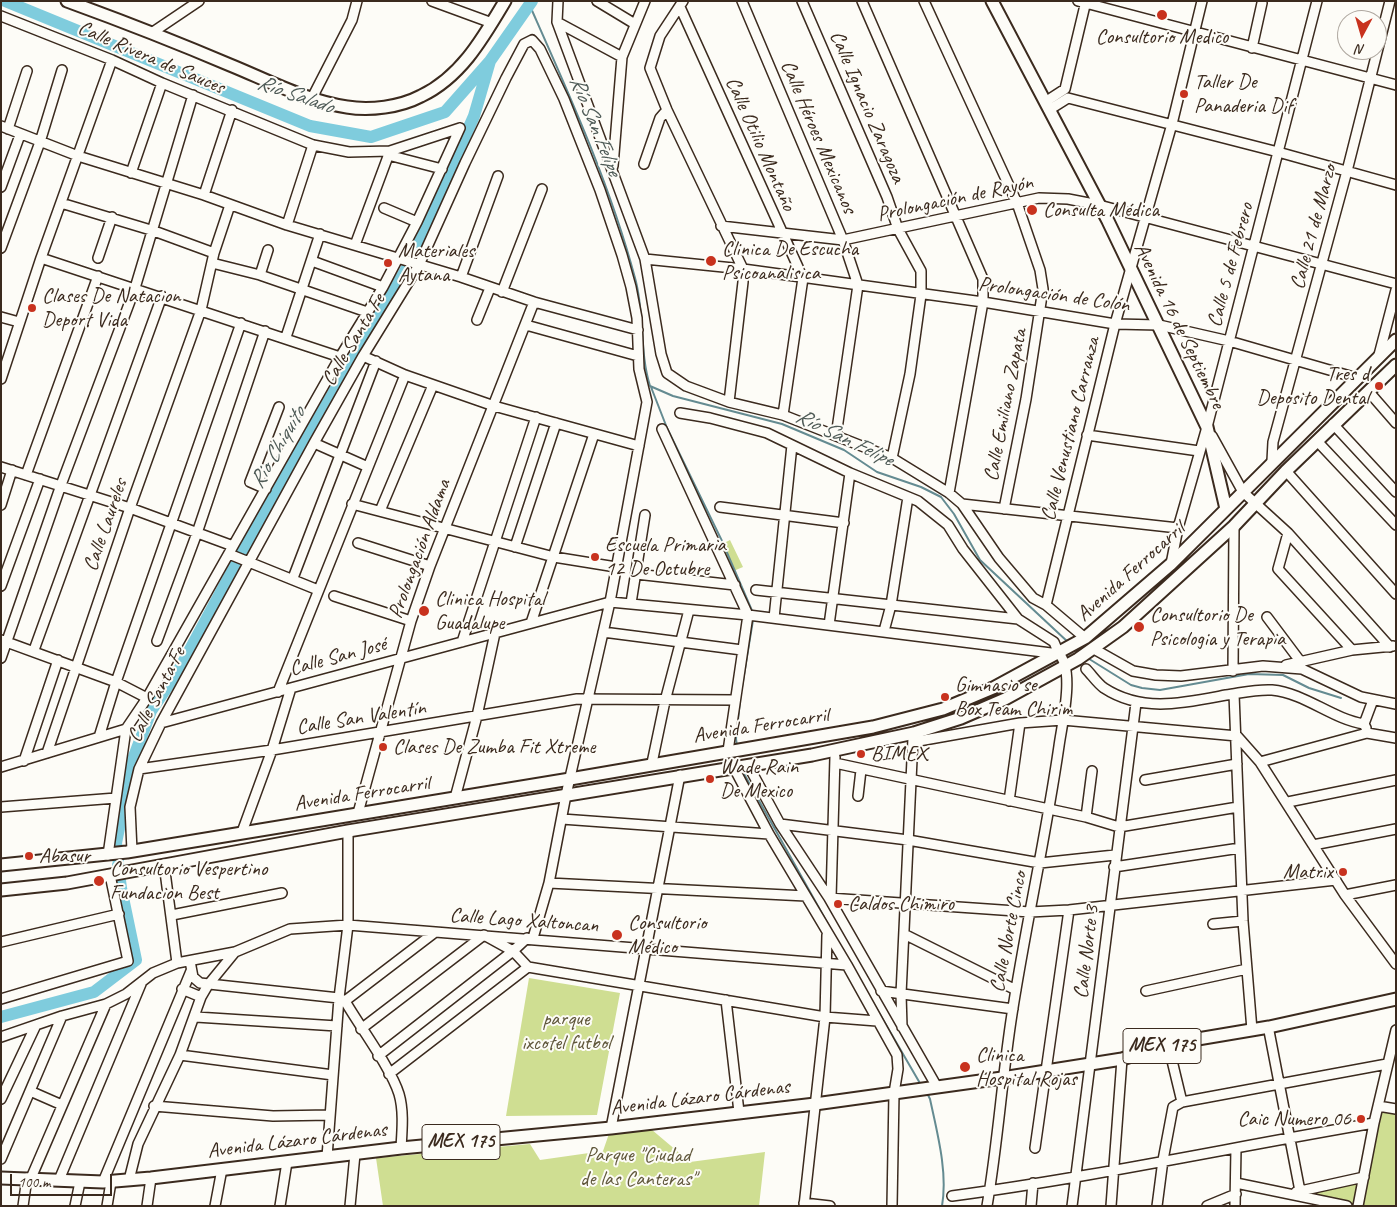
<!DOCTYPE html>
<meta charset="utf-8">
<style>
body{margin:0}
#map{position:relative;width:1397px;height:1207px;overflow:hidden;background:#fdfcf7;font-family:Caveat,sans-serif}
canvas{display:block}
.frame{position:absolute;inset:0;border:2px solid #3b2a1e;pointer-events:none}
.north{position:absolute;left:1337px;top:10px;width:50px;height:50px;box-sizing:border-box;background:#fdfcf7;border:1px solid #afa8a0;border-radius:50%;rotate:186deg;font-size:14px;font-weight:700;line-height:20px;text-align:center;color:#3b2a1e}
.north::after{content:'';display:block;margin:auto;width:18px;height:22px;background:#c8321e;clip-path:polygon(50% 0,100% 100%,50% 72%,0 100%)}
.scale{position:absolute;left:10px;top:1174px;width:102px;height:22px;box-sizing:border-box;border:2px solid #3b2a1e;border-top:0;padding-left:6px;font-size:15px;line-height:18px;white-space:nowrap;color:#3b2a1e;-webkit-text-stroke:4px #fdfcf7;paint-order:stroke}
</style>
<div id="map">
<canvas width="1397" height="1207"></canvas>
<div class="frame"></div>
<div class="north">N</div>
<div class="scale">100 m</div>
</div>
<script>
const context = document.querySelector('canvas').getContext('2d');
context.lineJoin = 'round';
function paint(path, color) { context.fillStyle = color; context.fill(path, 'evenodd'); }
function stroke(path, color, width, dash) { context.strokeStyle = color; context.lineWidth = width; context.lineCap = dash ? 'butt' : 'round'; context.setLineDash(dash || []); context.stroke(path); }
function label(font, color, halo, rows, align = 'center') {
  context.font = font + ' Caveat,sans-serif'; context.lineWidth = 4; context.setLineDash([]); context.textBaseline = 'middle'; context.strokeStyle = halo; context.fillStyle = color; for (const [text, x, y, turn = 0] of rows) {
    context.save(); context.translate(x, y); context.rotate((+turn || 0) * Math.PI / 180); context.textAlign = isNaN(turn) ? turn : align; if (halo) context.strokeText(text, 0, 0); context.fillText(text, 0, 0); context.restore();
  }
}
paint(new Path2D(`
 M730,540L743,567L731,572L718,546Z
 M529,978L620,993L597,1115L506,1116Z
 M1377,1101L1396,1105V1206H1336L1286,1192L1362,1174Z
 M645,1124L690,1162L765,1152L759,1206H383L376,1158L530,1144L540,1160L603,1151L611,1128Z`), '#cfde92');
stroke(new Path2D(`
 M530,6C569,94 610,184 635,278C645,313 639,351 650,386L673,396L782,424L844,450L877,472L921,487L941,497L954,514L980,560L1069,643
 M651,387L667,428L722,541L753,613
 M1086,657L1131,685L1142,688L1160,690L1249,674L1283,675L1309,688L1341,698
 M742,687L753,620
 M737,746L736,739L741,691
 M743,772L833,933
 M867,992L921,1085
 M927,1093L930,1099C937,1132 948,1172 942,1206`), '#648b91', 2);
stroke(new Path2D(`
 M5,1L310,126L371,137L445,112L490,61L532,1
 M118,859L116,843L133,759L151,711L180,668L271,499L408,266L474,116L490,61
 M1,1017L94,992L136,960L121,888L118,865`), '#7fccdd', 12);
const minor = new Path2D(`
 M432,1L492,23
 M558,1L557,22L645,259L661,354L667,373L686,386L729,402L783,415L892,458L949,493L962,504L999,558L1033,598L1046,605L1085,638
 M597,1L635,24
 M683,1L660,36L650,68L667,110L743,269V282L729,402
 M742,1L843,240L858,285L836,436
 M802,1L887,197L898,229L921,271V295L910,374L892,458
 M862,1L983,279V302L949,493
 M924,1L1017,203L1040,270L1043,289L1026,399L1004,509
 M1078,1L1396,85
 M680,7L803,278L783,415
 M1,16L112,60L162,83L313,145L349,152L390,151L460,128
 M557,22L622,57
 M153,32L199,1
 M1252,48L1262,3
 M312,98L352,20L357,1
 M1045,102L1065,89L1086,1
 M1049,110L1068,98L1278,152L1396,185
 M1,126L78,156L204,195L287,225L461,277L534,302L638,330
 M8,129L27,71
 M388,155L442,169
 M644,164L660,118L667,110
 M613,166L622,57L645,1
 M131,173L162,83
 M1,187L20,135
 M204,195L232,110
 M61,203L154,231L214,253
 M384,208L417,222
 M287,225L313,145
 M721,226L843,240L1039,198L1068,199L1099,205L1396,284
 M355,245L390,151
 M1,248L40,142L62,70
 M41,258L340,357
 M98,258L112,217
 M645,259L743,269L983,302L1115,324L1159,325L1229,341L1357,378
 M312,261L383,287
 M212,263L260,275L367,312
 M260,275L268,250
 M461,277L498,176
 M502,292L542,189
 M1,317L19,322
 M477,320L490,288
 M526,325L638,356
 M286,337L320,234
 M1379,355L1396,290
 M363,356L405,375L494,406L639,446
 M1,379L41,258L112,60
 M1369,392L1396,423
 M680,413L710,418L767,433L850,473L918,501L948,525L963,549L1018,619L1054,642L1059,654
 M1333,424L1396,492
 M662,429L748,615L728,751
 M1087,435L1199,451
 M1212,436L1243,492L1288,533L1390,647
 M1317,441L1396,525
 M314,443L368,467
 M1272,461L1273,442L1347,171L1390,1
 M1,467L130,508L233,546
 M1286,471L1396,594
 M26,475L98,276
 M266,489L250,482L279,407
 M352,504L554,557L616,567
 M962,504L1178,528
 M1,505L12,470
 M720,507L844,523
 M380,511L433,385
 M1288,533L1278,569L1352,650
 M358,543L430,566
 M515,547L556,423
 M229,554L318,590
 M1171,564L1178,528L1207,427L1317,1
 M636,574L735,585
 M293,578L376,361
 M1,586L40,479
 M756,590L1018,619
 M334,596L411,621
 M631,603L645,515
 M1046,605L1115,324L1172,124L1202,1
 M1267,617L1300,661
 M774,618L792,445
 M531,623L594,434
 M829,625L850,473
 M884,631L891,605L908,497
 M603,632L742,650
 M1,640L116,682L147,698
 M157,641L197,533L265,331
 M462,642L536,417
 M1094,649L1133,671L1156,675L1181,676L1263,666L1302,669L1361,697L1396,704
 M34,650L162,296
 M1,658L61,485L135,288L193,95
 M1286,665L1352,650L1393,646
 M1086,669C1092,675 1097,683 1104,688C1142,713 1184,703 1226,695C1241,693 1256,689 1272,690C1305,693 1332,719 1364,724
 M1233,671L1234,526
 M278,692L405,375
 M1234,694L1243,921L1252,1030
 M161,723L610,602L748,615L1059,654C1075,670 1062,724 1059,746C1046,836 1026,924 1012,1014C1002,1078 998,1142 987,1206
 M1366,728L1364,724L1373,700
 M99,737L116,682L241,323
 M913,742L1020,723L1063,720L1237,736L1260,762L1345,895L1396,964
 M47,753L130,508L201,310L214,253L230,205
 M24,761L58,660
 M1260,762L1367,733L1396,738
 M652,763L665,701L689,610
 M835,763L1086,817L1119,827L1238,807
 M748,765L780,824L829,898L937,1087
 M1,767L126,729
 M734,768L769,834L847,965L897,1055L898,1069L894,1093L892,1206
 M139,769L272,750L577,699L735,700
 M1145,780L1237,764
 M858,796L861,770
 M455,798L477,716L495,633
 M1009,801L1020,723
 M1288,802L1396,780
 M1,807L116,798
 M358,813L411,621L430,566L534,302
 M1086,817L1092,771
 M562,819L769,834
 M780,824L908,840L1040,863L1115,855
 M242,832L272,750L291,688
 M1313,845L1396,829
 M132,851L130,807L139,769L161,723L314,443L363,356L419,265L465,163L506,78L524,44L532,40L540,49L564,99L600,190L622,255L631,287L637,318L639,369L647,402L610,602L566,795L549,883L533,938
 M108,855L126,729L147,698L340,357L383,287L417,222L460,128
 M164,864L177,963
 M1114,867L1240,848
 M549,883L806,896
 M1345,895L1396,885
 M829,898L1030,912L1069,910L1336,880
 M831,898L835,757
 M172,915L282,893
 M1213,924L1243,921
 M904,934L1016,990
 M1,942L119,914
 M190,961L193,977L200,983L339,998L345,1001C360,1027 391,1068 399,1094C404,1111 402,1131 401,1148
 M528,967L825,1017L877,1021
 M182,989L201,997
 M881,991L1013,1009
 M1146,991L1247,969
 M1,999L128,961L110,875
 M726,1000L739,1112
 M345,1001L434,933
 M196,1017L337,1026
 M902,1027L901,994L913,738
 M361,1029L484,935L513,951L528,967
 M1269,1031L1300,1191
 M1,1037L62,1016L106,1004L126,994L153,973L177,963L235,952
 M1168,1044L1182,1102
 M180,1055L333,1075
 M378,1056L513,951L527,938
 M389,1074L528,967
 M30,1091L62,1105
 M1,1099L36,1025
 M154,1106L273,1116L330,1115
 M1378,1106L1396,1109
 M611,1128L680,775
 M1035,1148L1069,910
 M327,1157L339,998L348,925V831
 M1,1159L62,1016
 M31,1178L106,1004
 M59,1180L141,984
 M129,1180L138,1144L180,1055L201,997L208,985L235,952L290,929L348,925L847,965
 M103,1182L191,971
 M1236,1183L1347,1206
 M1296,1192L1364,1177
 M952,1196C1094,1177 1233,1147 1374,1123
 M804,1203L830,1206
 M23,1206L27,1178
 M75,1206L80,1182
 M107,1206L111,1182
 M147,1206L151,1178
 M215,1206L222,1169
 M280,1206L287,1162
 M350,1206L355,1154
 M804,1206L825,1017L827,935
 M1031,1206L1033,1183
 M1072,1206L1136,703
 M1111,1206L1122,1059
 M1157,1206L1163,1160L1173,1107L1182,1102L1387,1064
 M1207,1206L1236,1194
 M1235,1206L1236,1148
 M1358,1206L1374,1123L1396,1030`);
const major = new Path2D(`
 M67,1C122,21 176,42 230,65C267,80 306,101 347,107C370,111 400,107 421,96C461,77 483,38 505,1
 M992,1L1108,221L1207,427L1226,509
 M1,865L127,852L570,779L873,727L943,709L993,688L1085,638L1171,564L1396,340
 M1,890L67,883L348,831L812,755L914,733L961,718L1005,699L1078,659L1123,627L1234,526L1286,471L1396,365
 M1,1178L103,1182L151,1178L401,1148L611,1128L815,1104L1002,1078L1122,1059L1168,1044L1269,1027L1396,999`);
stroke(minor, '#3b2a1e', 12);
stroke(major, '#3b2a1e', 15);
stroke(minor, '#fdfcf7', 9);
stroke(major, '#fdfcf7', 11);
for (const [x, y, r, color] of [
 [1162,15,6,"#c8321e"],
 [1184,94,5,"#c8321e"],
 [1032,210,6,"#c8321e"],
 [711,261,6,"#c8321e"],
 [388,263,5,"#c8321e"],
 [32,308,5,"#c8321e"],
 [1379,386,5,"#c8321e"],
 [595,557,5,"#c8321e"],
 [424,611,6,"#c8321e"],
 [1139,627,6,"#c8321e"],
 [945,697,5,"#c8321e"],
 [383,747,5,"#c8321e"],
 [861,754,5,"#c8321e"],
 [710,779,5,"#c8321e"],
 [29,856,5,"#c8321e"],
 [1343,872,5,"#c8321e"],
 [99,881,6,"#c8321e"],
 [838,904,5,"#c8321e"],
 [617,935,6,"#c8321e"],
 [965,1067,6,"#c8321e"],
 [1361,1119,5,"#c8321e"]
]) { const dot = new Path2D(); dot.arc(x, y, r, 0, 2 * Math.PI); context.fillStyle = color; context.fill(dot); stroke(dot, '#fdfcf7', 2); }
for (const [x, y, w] of [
 [1162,1046,78],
 [461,1142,78]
]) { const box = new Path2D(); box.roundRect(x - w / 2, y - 17.5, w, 35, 4); context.fillStyle = '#fdfcf7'; context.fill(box); stroke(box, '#3b2a1e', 1); }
label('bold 20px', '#3b2a1e', null, [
 ["MEX 175",1162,1046],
 ["MEX 175",461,1142]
]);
label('21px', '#3b2a1e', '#fdfcf7', [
 ["Consultorio Medico",1162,37,"center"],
 ["Taller De",1194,82],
 ["Panaderia Dif",1194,106],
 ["Consulta Médica",1043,210],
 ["Clinica De Escucha",722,249],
 ["Psicoanalisica",722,273],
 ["Materiales",398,251],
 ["Aytana",398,275],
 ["Clases De Natacion",42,296],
 ["Deport Vida",42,320],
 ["Tres d",1369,374,"right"],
 ["Deposito Dental",1369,398,"right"],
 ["Escuela Primaria",605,545],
 ["12 De Octubre",605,569],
 ["Clinica Hospital",435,599],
 ["Guadalupe",435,623],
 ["Consultorio De",1150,615],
 ["Psicologia y Terapia",1150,639],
 ["Gimnasio se",955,685],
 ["Box Team Chirim",955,709],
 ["Clases De Zumba Fit Xtreme",393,747],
 ["BIMEX",871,754],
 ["Wade Rain",720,767],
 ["De Mexico",720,791],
 ["Abasur",39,856],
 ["Consultorio Vespertino",110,869],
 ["Fundacion Best",110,893],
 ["Matrix",1333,872,"right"],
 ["Caldos Chimiro",848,904],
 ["Consultorio",628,923],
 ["Médico",628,947],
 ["Clinica",976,1055],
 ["Hospital Rojas",976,1079],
 ["Caic Numero 06",1351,1119,"right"]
], 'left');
label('21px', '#3b2a1e', '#fdfcf7', [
 ["Calle Rivera de Sauces",151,58,23],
 ["Calle Ignacio Zaragoza",867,107,67],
 ["Calle Héroes Mexicanos",818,137,67],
 ["Calle Otilio Montaño",760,144,66],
 ["Prolongación de Rayón",955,199,-12],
 ["Calle 21 de Marzo",1314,227,-75],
 ["Calle 5 de Febrero",1231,265,-75],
 ["Prolongación de Colón",1054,295,8],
 ["Avenida 16 de Septiembre",1179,326,64],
 ["Calle Santa Fe",354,340,-59],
 ["Calle Emiliano Zapata",1006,405,-79],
 ["Calle Venustiano Carranza",1071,429,-76],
 ["Calle Laureles",106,525,-71],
 ["Prolongación Aldama",420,549,-70],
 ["Avenida Ferrocarril",1131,572,-42],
 ["Calle San José",338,657,-15],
 ["Calle Santa Fe",157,695,-63],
 ["Calle San Valentín",361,718,-9],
 ["Avenida Ferrocarril",761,726,-9],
 ["Avenida Ferrocarril",362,794,-9],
 ["Calle Lago Xaltoncan",524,921,4],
 ["Calle Norte Cinco",1009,932,-79],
 ["Calle Norte 3",1087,952,-83],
 ["Avenida Lázaro Cárdenas",700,1098,-7],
 ["Avenida Lázaro Cárdenas",297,1141,-7]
]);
label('21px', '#60573b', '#fdfcf7', [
 ["parque",566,1019],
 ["ixcotel futbol",566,1043],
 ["Parque \"Ciudad",638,1155],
 ["de las Canteras\"",638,1179]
]);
label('italic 22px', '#4f5b57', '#fdfcf7', [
 ["Río Salado",295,95,19],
 ["Río San Felipe",595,126,68],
 ["Río San Felipe",844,438,26],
 ["Rio Chiquito",278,448,-60]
]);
</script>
